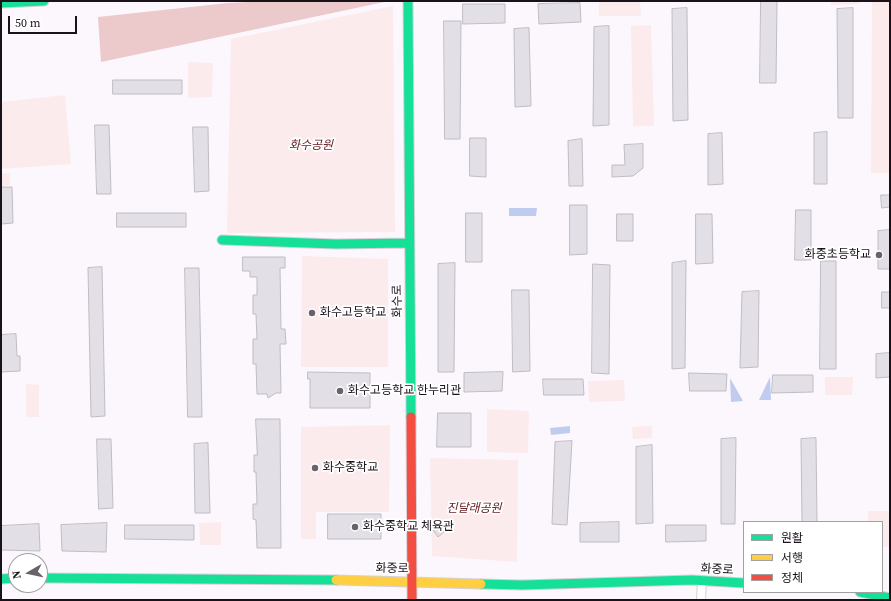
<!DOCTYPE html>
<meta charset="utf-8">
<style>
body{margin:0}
#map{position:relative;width:891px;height:601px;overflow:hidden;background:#fcf7fc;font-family:"Source Serif 4","Noto Sans KR",serif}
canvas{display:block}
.frame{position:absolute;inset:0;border:2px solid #1a121b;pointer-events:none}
.legend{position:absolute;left:743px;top:521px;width:140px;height:72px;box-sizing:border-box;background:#fff;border:1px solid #a3a0a4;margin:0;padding:5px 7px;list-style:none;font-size:12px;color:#1a121b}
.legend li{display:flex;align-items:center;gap:8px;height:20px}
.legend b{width:20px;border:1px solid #a3a0a4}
.north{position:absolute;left:8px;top:553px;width:40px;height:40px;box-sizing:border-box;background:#fff;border:1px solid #a3a0a4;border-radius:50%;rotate:261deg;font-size:11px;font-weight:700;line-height:16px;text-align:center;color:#1a121b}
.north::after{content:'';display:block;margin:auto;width:14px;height:18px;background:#69626a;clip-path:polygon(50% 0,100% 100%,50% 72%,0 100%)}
.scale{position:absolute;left:8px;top:16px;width:69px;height:18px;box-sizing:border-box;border:2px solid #1a121b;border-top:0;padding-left:5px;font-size:12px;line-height:14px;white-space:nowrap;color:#1a121b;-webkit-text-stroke:3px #fff;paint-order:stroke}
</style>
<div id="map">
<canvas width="891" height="601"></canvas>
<div class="frame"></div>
<ul class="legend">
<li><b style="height:5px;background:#16e098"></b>원활</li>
<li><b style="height:5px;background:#ffcf43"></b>서행</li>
<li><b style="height:5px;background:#f24e42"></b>정체</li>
</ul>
<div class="north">N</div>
<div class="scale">50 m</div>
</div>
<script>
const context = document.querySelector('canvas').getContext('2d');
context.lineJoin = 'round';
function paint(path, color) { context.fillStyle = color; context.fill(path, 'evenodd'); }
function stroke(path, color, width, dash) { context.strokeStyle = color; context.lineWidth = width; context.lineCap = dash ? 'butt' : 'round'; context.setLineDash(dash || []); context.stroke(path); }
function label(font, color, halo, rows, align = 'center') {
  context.font = font + ' "Source Serif 4","Noto Sans KR",serif'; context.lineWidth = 3.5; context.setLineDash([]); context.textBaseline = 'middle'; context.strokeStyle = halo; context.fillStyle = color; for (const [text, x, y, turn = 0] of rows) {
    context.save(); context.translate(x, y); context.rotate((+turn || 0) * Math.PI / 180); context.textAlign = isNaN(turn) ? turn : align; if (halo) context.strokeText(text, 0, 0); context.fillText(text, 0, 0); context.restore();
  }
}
paint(new Path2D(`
 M599,1H640L641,16H599Z
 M831,1H860V4L831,5Z
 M872,1H890V173H871Z
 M393,6L395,232L227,233L231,39Z
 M651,25L654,126H633L631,26Z
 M188,62L213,63L212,97L188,98Z
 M65,95L71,164L1,169V102Z
 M1,173H10V185L1,186Z
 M302,256L388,259V367H301Z
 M825,377H853L852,395H825Z
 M624,380L625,401L589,402L588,381Z
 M26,384L39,385V417H26Z
 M487,409L529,411L528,453L487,452Z
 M390,425L389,512H316V539H301V427Z
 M652,426V438L633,439L632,427Z
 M430,458L518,460L517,562L432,556Z
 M868,511H890V547H882V522H868Z
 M221,522V545H200L199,523Z`), '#fcebed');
paint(new Path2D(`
 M269,1H389L101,62L98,17L228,3Z`), '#ecc9ca');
paint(new Path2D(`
 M509,208H537L536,216H509Z
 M770,377L771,400H759Z
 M730,378L743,401L731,402Z
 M570,426V433L551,435L550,428Z`), '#c0ccef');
const building = new Path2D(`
 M761,1H777L776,83H760Z
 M580,3L581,22L539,24L538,4Z
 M463,4H505V23L463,24Z
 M687,8L688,120L673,121L672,9Z
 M853,8V118H838L837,9Z
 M444,21H461L460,139H445Z
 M609,26V125L593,126L594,27Z
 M529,28L531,106L515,107L514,29Z
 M113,80H182V94H113Z
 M95,125H109L111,194H97Z
 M193,127H208L209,191L195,192Z
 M827,132V184H814V133Z
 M722,133L723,184L708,185V134Z
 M470,138H486V177L470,176Z
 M582,139L583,186H569L568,141Z
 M643,144V168L633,176L612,177V165H625L624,145Z
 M1,187H12L13,223L1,224Z
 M881,195H890V207L882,208Z
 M570,205H587V254L570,255Z
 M796,210H811V260H795Z
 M117,213H186V227H117Z
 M466,213H482V262H466Z
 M617,214H633V241H617Z
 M696,214H712L713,263L696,264Z
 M890,230V269H878V231Z
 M243,257H285V268H280L281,329H285L286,344H280L281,393H276L268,398L267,394H257L256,364H253V339H257L256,314H253V295H257V277H250V271H243Z
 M686,261L685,368L672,369V263Z
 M821,261H836V369H820Z
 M455,263L454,372H438V264Z
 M593,264L610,265L609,374L592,373Z
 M102,267L105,416L91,417L88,268Z
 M185,268H199L202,417H188Z
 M512,290H529L530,371L513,372Z
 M759,291L758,367L740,368L742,292Z
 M882,292H890V308H882Z
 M16,334L17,356H20V371L1,372V335Z
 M890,353V377L876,378V354Z
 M308,372L370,373V408H310V379H308Z
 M503,372L502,391L464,392V373Z
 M689,373L727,374L726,391H690Z
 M773,375H813V392L772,393Z
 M543,379H583L584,395H544Z
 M438,413H471V447H437Z
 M256,419H280L281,548H257L256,520L253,519V504H257L256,472H254V455H257Z
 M736,438L735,524H721V439Z
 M816,438L817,522H802L801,439Z
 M97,439H111L113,508L99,509Z
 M572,441L567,525L552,524L555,442Z
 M208,443L210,513H195L194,444Z
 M652,445L653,523L636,524V447Z
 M328,514H381V539H328Z
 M619,522V542H580V523Z
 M107,523L106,552L62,551L61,525Z
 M39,524L40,551L1,550V526Z
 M125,525H194V540L125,539Z
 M666,525H706V541L666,542Z
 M438,526L444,532L438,537L433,530Z`);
paint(building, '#e2dfe7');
stroke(building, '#c0bcc4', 1);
const street = new Path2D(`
 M701,600L702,580`);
const fast = new Path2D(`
 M408,1L411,417
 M1,3L44,1
 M222,240L336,244L409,243
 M40,578L336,580
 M1,579L16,578
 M481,584L522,585L692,580L744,583
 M860,592L890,598`);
const slow = new Path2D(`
 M336,580L481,584`);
const jam = new Path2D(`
 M411,417L412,600`);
stroke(street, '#d8d0d8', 10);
stroke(fast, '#d8d0d8', 11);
stroke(slow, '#d8d0d8', 11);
stroke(jam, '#d8d0d8', 11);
stroke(street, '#fffeff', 8);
stroke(fast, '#16e098', 9);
stroke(slow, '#ffcf43', 9);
stroke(jam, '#f24e42', 9);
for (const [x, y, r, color] of [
 [879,255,4,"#69626a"],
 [312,313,4,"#69626a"],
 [340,391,4,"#69626a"],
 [315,468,4,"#69626a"],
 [355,527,4,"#69626a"]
]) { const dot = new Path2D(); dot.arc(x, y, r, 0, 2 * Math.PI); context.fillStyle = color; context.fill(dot); stroke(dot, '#fff', 1.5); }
label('italic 12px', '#682126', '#fff', [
 ["화수공원",311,146],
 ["진달래공원",474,509]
]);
label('12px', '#1a121b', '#fff', [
 ["화중초등학교",871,255,"right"],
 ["화수고등학교",320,313],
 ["화수고등학교 한누리관",348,391],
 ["화수중학교",323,468],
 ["화수중학교 체육관",363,527]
], 'left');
label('12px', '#1a121b', '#fff', [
 ["화수로",398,301,-91],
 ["화중로",392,569,1],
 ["화중로",717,570,3]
]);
</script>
